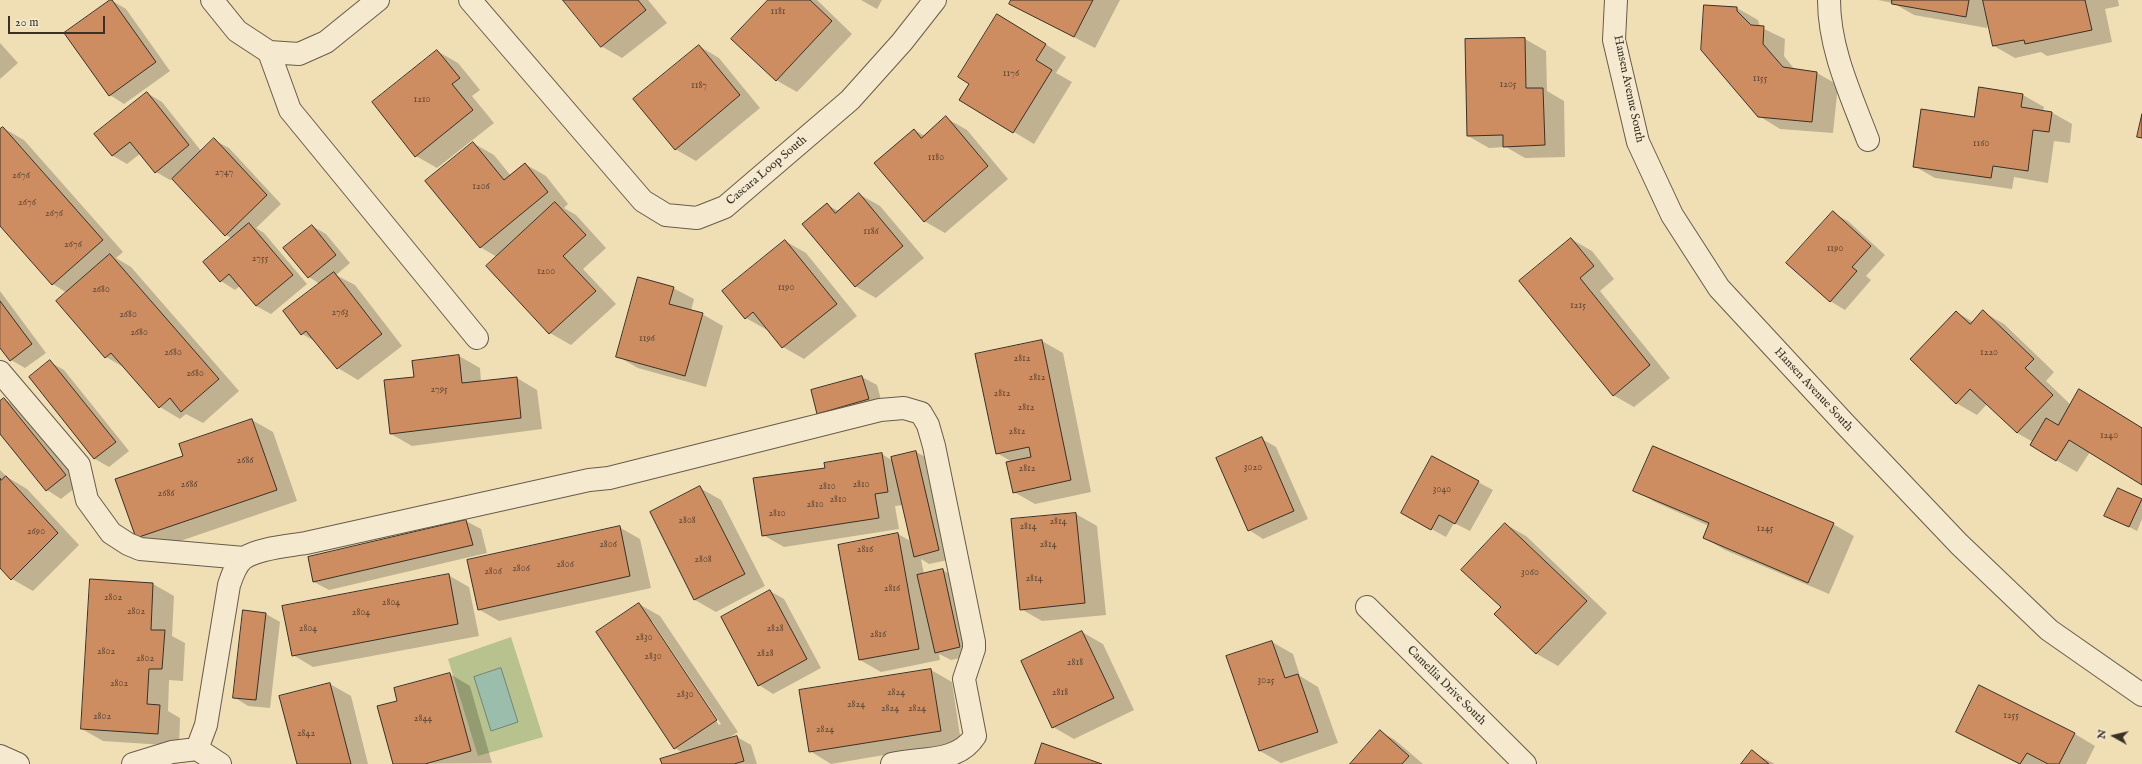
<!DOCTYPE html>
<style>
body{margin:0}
#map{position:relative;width:2142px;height:764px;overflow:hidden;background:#f0dfb5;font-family:"IM FELL English",serif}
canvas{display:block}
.north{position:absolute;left:2094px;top:716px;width:40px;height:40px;-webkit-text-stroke:3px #f5eacf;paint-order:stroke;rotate:278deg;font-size:11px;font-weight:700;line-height:16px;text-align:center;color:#393026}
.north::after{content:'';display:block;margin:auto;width:14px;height:18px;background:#393026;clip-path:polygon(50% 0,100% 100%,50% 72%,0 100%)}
.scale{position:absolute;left:8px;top:16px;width:97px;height:18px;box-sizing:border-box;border:2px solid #393026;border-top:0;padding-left:5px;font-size:12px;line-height:14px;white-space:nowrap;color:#393026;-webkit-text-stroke:3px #f5eacf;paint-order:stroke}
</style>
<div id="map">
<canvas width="2142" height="764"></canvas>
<div class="north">N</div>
<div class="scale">20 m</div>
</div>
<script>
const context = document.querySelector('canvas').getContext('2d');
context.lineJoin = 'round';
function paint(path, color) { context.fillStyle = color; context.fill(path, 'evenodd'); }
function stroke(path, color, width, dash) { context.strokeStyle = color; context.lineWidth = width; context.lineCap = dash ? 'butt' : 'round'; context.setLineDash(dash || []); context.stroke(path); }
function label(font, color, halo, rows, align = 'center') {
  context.font = font + ' "IM FELL English",serif'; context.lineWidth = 3.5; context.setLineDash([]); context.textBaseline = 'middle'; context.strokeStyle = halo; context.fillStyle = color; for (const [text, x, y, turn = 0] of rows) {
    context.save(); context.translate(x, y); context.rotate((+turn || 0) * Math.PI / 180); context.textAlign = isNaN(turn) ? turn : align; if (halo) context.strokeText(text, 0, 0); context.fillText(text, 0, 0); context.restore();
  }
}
paint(new Path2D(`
 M511,637L543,737L478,756L448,659Z`), '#b8c28e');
const water = new Path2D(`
 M501,668L518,722L491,731L474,677Z`);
paint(water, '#9abdac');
stroke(water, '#738576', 1);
paint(new Path2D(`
 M111,0L126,9L170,71L124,104L110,95Z
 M564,0H648L667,23L622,58L601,46Z
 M769,0H817L852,34L797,92L776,80Z
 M861,0H882L877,9Z
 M1012,0H1120L1095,48L1010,4Z
 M1878,0H2118L2119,6L2105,9L2112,42L2047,56L2041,52L2015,58L1994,46L1989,20L1987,28L1914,15L1893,3Z
 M1737,8L1758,20L1760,27L1785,39L1784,56L1795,70L1817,73L1838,85L1833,133L1780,129L1759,116L1702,50Z
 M1018,27L1066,57L1056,73L1072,82L1034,144L1014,132Z
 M1525,39L1546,51L1547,91L1564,101L1565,157L1525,158L1506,147L1489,148L1468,136Z
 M0,43L18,63L0,79Z
 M699,46L719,58L760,108L696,161L675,149Z
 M437,51L458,63L480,90L472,96L494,123L437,168L416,156L373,102Z
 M1980,89L2023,95L2044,107L2043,111L2051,112L2072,124L2070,143L2054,141L2048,183L2014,177L2012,189L1935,178L1914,166L1975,118Z
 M147,93L162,102L202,152L214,140L229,148L281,204L256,228L264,233L307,284L271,314L256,306L240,286L235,290L221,281L232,239L226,235L173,178L170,180L156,172L141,153L127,164L113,156L96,134Z
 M946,118L967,130L1008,179L945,233L924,221L914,130L925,136Z
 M3,128L24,140L123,252L116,258L131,267L239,391L203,423L186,414L180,419L160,407L127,369L106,357L67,293L53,284L0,225V131Z
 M473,143L494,155L511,176L525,164L546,176L568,204L564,208L576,215L606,248L583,269L616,304L571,345L550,333L488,266L497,257L480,247Z
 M859,194L880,206L924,258L876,298L855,286L827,205L839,211Z
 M1833,213L1848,221L1885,255L1866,276L1871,280L1845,310L1830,301Z
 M312,226L326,234L350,263L336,275L355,285L402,346L358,380L338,368L318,343L302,334L320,284L309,277Z
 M1571,239L1592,251L1614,279L1600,291L1670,378L1634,407L1613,395L1521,281Z
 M785,241L806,253L857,316L804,359L783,347L768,329L767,330L746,318Z
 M673,288L694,299L691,311L702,314L723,326L706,387L638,368L617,356Z
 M0,291L46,353L25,368L11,360L0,346Z
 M1956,312L1973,322L1983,312L2004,324L2054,372L2046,381L2071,405L2100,402L2142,428V484L2090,452L2077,472L2056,460L2033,442L2017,433L1987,404L1977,415L1956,403Z
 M1042,341L1063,353L1091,492L1035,504L1014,492L1012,462L997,453Z
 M459,356L480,368L481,382L517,378L537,390L542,429L412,446L391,434L416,377Z
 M50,362L64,370L129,451L109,467L95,459L30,378Z
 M862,377L877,385L883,407L833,422L818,413L812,390Z
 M4,399L18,407L80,484L61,499L47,490L0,432V402Z
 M252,420L273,432L297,501L157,549L137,537Z
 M1262,439L1276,447L1308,519L1263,539L1249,530Z
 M916,452L931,460L953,559L929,564L921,559L924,574L943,570L957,579L974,655L951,660L939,654L940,660L881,672L860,660L898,534L912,542L903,505L895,506L899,529L784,547L763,535L826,468L882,454L893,461L892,457Z
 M0,470L7,477L27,489L79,545L33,591L12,579L0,567Z
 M1478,482L1493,490L1470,531L1454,523L1446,537L1417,521Z
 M700,488L721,500L765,586L716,612L695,600L651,513Z
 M2118,489L2142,500V519L2137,531L2112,518Z
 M1635,490L1833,524L1854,536L1829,594L1725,550L1704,538L1709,526L1655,502Z
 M1076,514L1097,526L1106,615L1042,621L1021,609Z
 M466,521L481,529L487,553L329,590L314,582Z
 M1505,524L1526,536L1607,613L1558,666L1537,654L1496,614L1502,607Z
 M619,527L640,539L651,588L499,621L478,609Z
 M448,575L469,587L479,636L313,667L293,655Z
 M91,580L153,584L174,596L172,636L185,643L183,681L169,680L168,711L180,718L179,746L103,741L82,729Z
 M770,591L784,599L821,668L773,694L759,685Z
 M639,604L660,616L738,732L727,739L737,737L751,745L757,764H663L683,753L675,748ZM650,621H652L721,724L719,725Z
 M244,611L266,614L280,622L270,708L248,706L234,697Z
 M1082,632L1103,644L1134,710L1074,739L1053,727Z
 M1272,642L1293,654L1300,676L1318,687L1338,743L1281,763L1260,751L1228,657Z
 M931,670L952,682L961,742L831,764L810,751Z
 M450,674L470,686L492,763L394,764L399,702Z
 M330,684L351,696L368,764H298Z
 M1380,731L1395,740L1423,764H1352Z
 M1958,732L2075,734L2095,746L2086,764H2019Z
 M1752,752L1773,763L1774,764H1742Z`), '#0003');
const building = new Path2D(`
 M110,0H112L156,62L109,96L64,33Z
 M563,0H638L646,10L601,47Z
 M768,0H810L832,21L776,81L731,39Z
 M1011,0H1093L1074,37L1009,4Z
 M1892,0H1969L1966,17L1892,4Z
 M1983,0H2085L2092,30L2025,44L2024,40L1993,46Z
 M1704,5L1737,7V11L1751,25L1764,26L1763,44L1783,67L1817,72L1812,122L1758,117L1701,50Z
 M997,14L1046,44L1036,60L1052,70L1013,133L959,100L969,84L958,77Z
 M1525,38L1526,88H1543L1545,145L1503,147V135L1467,136L1465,39Z
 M699,45L740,95L675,150L633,99Z
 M437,50L460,78L452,84L473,110L415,157L372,102Z
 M1979,87L2023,94L2021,107L2052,112L2049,132L2033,130L2028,171L1993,166L1991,178L1913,167L1921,109L1974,117Z
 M147,92L189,145L155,173L130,142L112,156L94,134Z
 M2142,114V138L2137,137Z
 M946,116L988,166L924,222L874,163L914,129L921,138Z
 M3,127L103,240L52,285L0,226V129Z
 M214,138L267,195L225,236L172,179Z
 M473,142L504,180L525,163L548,192L480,248L425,181Z
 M859,193L903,246L855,287L802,224L827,203L835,213Z
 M555,202L586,235L563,256L596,291L549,334L486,266Z
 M1833,211L1871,246L1852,267L1857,271L1830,302L1786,263Z
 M249,223L293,275L256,306L229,274L220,282L203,262Z
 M312,225L336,255L308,278L283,248Z
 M1571,238L1594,266L1580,278L1650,365L1613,396L1519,281Z
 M785,240L837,304L782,348L753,312L745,319L722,291Z
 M110,254L219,379L181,412L170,398L159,408L111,353L105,358L56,301Z
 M334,272L382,334L337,369L306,331L301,335L283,311Z
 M638,277L674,287L669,304L703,313L685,376L616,357Z
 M0,301L32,344L10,361L0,348Z
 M1983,310L2034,359L2025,368L2053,395L2017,433L1970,389L1956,404L1910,359L1956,311L1970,324Z
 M1042,340L1071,480L1013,493L1006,462L1031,457L1029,447L996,454L975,354Z
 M459,355L462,383L517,377L521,418L390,434L384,380L414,377L412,361Z
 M50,360L116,442L94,459L29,377Z
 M862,376L869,399L817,414L811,390Z
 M2079,389L2142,428V485L2069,440L2056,461L2030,445L2046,418L2058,425Z
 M4,398L66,475L46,491L0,434V401Z
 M252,419L277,490L136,538L115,479L183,456L179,444Z
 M1262,437L1294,511L1248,531L1216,458Z
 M1653,446L1834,523L1808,583L1703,538L1709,523L1633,491Z
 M916,451L939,550L914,557L891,457Z
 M882,453L888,492L875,494L879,518L762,536L753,478L825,468L824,463Z
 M1432,456L1479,481L1455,524L1439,515L1431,530L1401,513Z
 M6,476L58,533L11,580L0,568V478L1,480Z
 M700,486L745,574L694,600L650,512Z
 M2118,488L2142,499L2129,527L2104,516Z
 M1076,513L1085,603L1020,610L1011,519Z
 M466,520L473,545L313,582L308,557Z
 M1505,523L1587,601L1536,654L1494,614L1501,607L1461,570Z
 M620,526L630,576L478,610L467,560Z
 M898,533L919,649L859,660L838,545Z
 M943,569L960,647L935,653L917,575Z
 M449,574L458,624L292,656L282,606Z
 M90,579L153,583L151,630H165L162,669H149L147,704L160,705L158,734L81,729Z
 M770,590L807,659L758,686L721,617Z
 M639,603L717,720L674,749L596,632Z
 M243,610L266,613L256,700L233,698Z
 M1082,631L1114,698L1052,728L1021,661Z
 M1272,641L1285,678L1298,674L1318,732L1259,751L1226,656Z
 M931,669L941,731L809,752L799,690Z
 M450,673L471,751L425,764H393L377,706L397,701L394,688Z
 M330,683L351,764H297L279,696Z
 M1979,685L2075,733L2059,764H2048L2027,753L2020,764L1956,732Z
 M1380,730L1409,756L1402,764H1350Z
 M737,736L744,761L734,764H662L660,759Z
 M1042,743L1102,764H1035Z
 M1752,750L1769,764H1741Z`);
paint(building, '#ce8d61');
stroke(building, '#393026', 1);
const minor = new Path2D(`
 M212,0L237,31L269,52
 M470,0L643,201L666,215L697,218L725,207L850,100L902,42L935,0
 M1616,0L1614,40L1638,142L1672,215L1719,288L1844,423L1959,544L2049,630L2142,695
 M1829,0C1829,49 1851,95 1868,140
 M269,52L290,110L477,338
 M269,52L299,54L326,42L378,0
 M0,372L79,465L87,500L111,533L128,544L140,549L244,558
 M1367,607L1525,764
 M197,749L206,725L229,585C232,576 236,564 244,558C259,548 289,546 306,543L589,480L609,478L880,410L904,408L921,413L928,425L934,446L974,642V649L964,679L975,736C957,764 920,757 892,764
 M0,756L18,764
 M133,764L172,752L197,749L220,764`);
stroke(minor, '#675c4a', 24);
stroke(minor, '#f5eacf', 22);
label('10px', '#5e4735', null, [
 ["1181",778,12],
 ["1176",1011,74],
 ["1155",1760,79],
 ["1205",1508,85],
 ["1187",699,86],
 ["1210",422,100],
 ["1160",1981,144],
 ["1180",936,158],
 ["2747",224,173],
 ["2676",21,176],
 ["1206",481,187],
 ["2676",27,203],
 ["2676",54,214],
 ["1186",871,232],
 ["2676",73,245],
 ["1190",1835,249],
 ["2755",260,259],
 ["1200",546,272],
 ["1190",786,288],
 ["2680",101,290],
 ["1215",1578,306],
 ["2763",340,313],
 ["2680",128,315],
 ["2680",139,333],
 ["1196",647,339],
 ["2680",173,353],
 ["1220",1989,353],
 ["2812",1022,359],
 ["2680",195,374],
 ["2812",1037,378],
 ["2795",439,390],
 ["2812",1002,394],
 ["2812",1026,408],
 ["2812",1017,432],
 ["1240",2109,436],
 ["2686",245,461],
 ["3020",1253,468],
 ["2812",1027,469],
 ["2686",189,485],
 ["2810",861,485],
 ["2810",827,487],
 ["3040",1442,490],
 ["2686",166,494],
 ["2810",838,500],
 ["2810",815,505],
 ["2810",777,514],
 ["2808",687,521],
 ["2814",1058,522],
 ["2814",1028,527],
 ["1245",1765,529],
 ["2690",36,532],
 ["2806",608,545],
 ["2814",1048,545],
 ["2816",865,550],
 ["2808",703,560],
 ["2806",565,565],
 ["2806",521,569],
 ["2806",493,572],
 ["3060",1530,573],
 ["2814",1034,579],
 ["2816",892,589],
 ["2802",113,598],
 ["2804",391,603],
 ["2802",136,612],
 ["2804",361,613],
 ["2804",308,629],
 ["2828",775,629],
 ["2816",878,635],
 ["2830",644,638],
 ["2802",106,652],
 ["2828",765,654],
 ["2830",653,657],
 ["2802",145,659],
 ["2818",1075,663],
 ["3025",1266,681],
 ["2802",119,684],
 ["2824",896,693],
 ["2818",1060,693],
 ["2830",685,695],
 ["2824",856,705],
 ["2824",890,709],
 ["2824",917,709],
 ["1255",2011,716],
 ["2802",102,717],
 ["2844",423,719],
 ["2824",825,730],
 ["2842",306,734]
]);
label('12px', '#393026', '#f5eacf', [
 ["Hansen Avenue South",1628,89,78],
 ["Cascara Loop South",767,171,-40],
 ["Hansen Avenue South",1813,390,47],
 ["Camellia Drive South",1446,686,45]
]);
</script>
